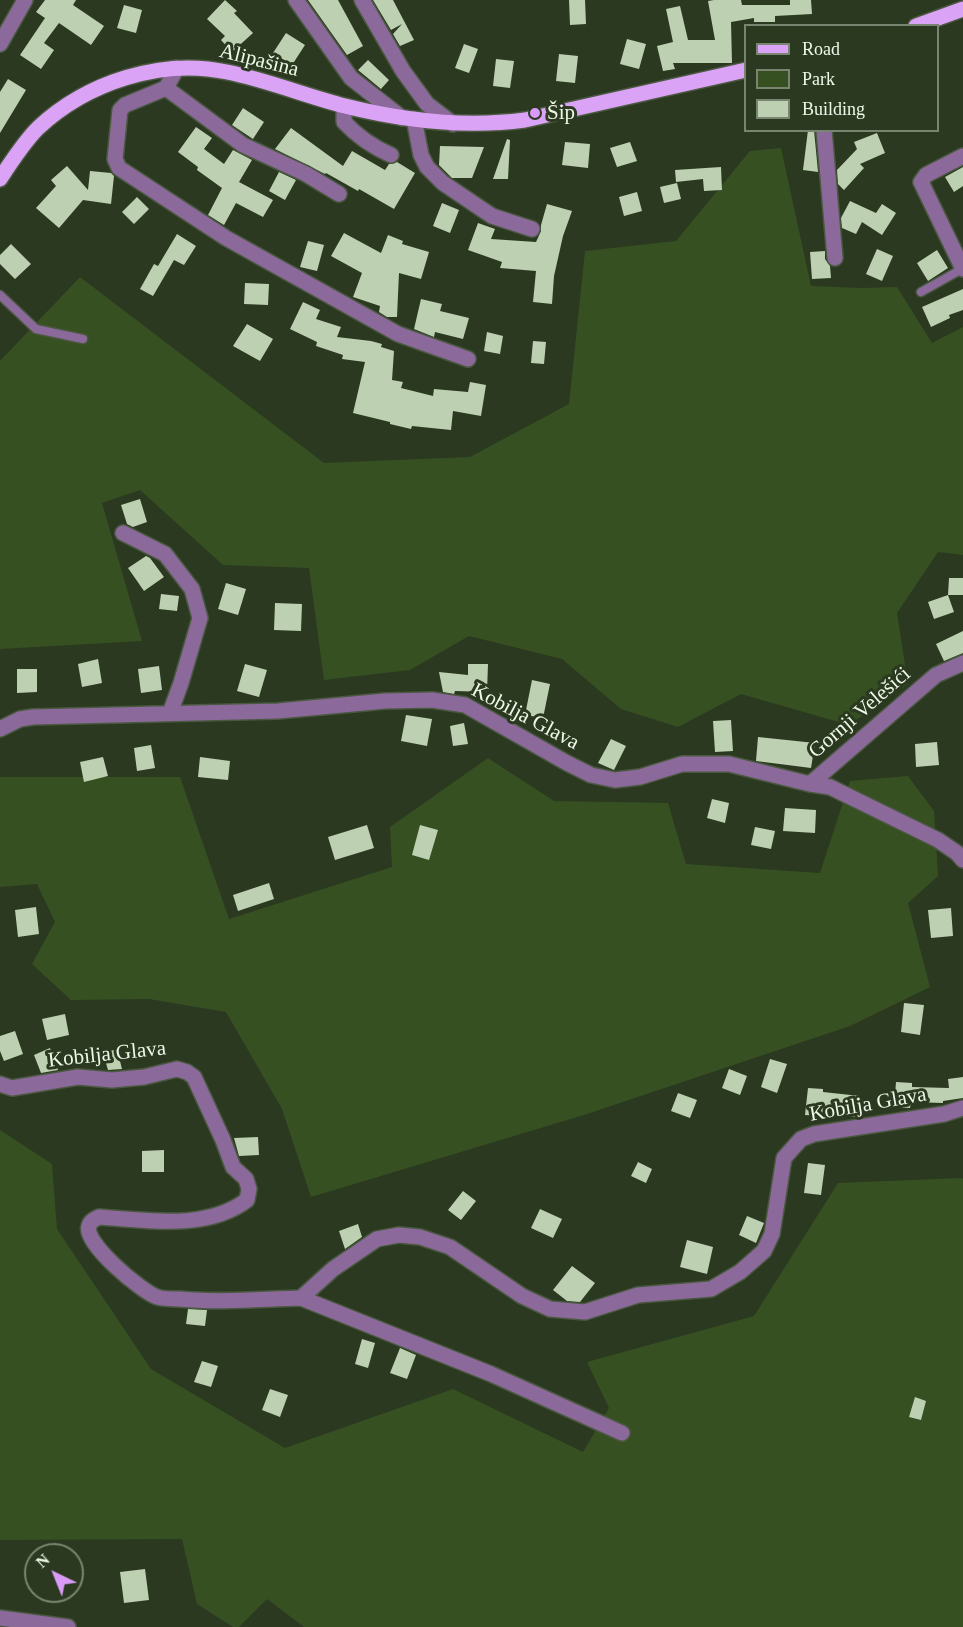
<!DOCTYPE html>
<meta charset="utf-8">
<style>
body{margin:0}
#map{position:relative;width:963px;height:1627px;overflow:hidden;background:#2b3920;font-family:"Times New Roman",serif}
canvas{display:block}
.legend{position:absolute;left:744px;top:24px;width:195px;height:108px;box-sizing:border-box;background:#2b3920;border:2px solid #798570;margin:0;padding:8px 10px;list-style:none;font-size:18px;color:#eef8e8}
.legend li{display:flex;align-items:center;gap:12px;height:30px}
.legend b{width:30px;border:2px solid #798570}
.north{position:absolute;left:24px;top:1543px;width:60px;height:60px;box-sizing:border-box;background:#2b3920;border:2px solid #798570;border-radius:50%;rotate:317deg;font-size:16px;font-weight:700;line-height:24px;text-align:center;color:#eef8e8}
.north::after{content:'';display:block;margin:auto;width:21px;height:27px;background:#da9af7;clip-path:polygon(50% 0,100% 100%,50% 72%,0 100%)}
</style>
<div id="map">
<canvas width="963" height="1627"></canvas>
<ul class="legend">
<li><b style="height:8px;background:#dba3f5"></b>Road</li>
<li><b style="height:16px;background:#365022"></b>Park</li>
<li><b style="height:16px;background:#bdd0b1"></b>Building</li>
</ul>
<div class="north">N</div>
</div>
<script>
const context = document.querySelector('canvas').getContext('2d');
context.lineJoin = 'round';
function paint(path, color) { context.fillStyle = color; context.fill(path, 'evenodd'); }
function stroke(path, color, width, dash) { context.strokeStyle = color; context.lineWidth = width; context.lineCap = dash ? 'butt' : 'round'; context.setLineDash(dash || []); context.stroke(path); }
function label(font, color, halo, rows, align = 'center') {
  context.font = font + ' "Times New Roman",serif'; context.lineWidth = 6; context.setLineDash([]); context.textBaseline = 'middle'; context.strokeStyle = halo; context.fillStyle = color; for (const [text, x, y, turn = 0] of rows) {
    context.save(); context.translate(x, y); context.rotate((+turn || 0) * Math.PI / 180); context.textAlign = isNaN(turn) ? turn : align; if (halo) context.strokeText(text, 0, 0); context.fillText(text, 0, 0); context.restore();
  }
}
paint(new Path2D(`
 M781,148L811,286L861,288L897,287L932,343L963,327V555L938,552L897,613L908,684L849,725L741,694L678,727L621,709L562,659L469,636L410,670L324,680L309,568L223,565L140,490L102,503L142,641L0,649V361L80,277L324,463L470,457L569,404L585,251L676,241L750,151Z
 M488,758L554,801L668,803L686,864L820,873L850,781L908,776L934,811L938,876L908,903L930,987L850,1026L584,1115L311,1197L282,1109L226,1012L149,999L71,1000L32,964L55,922L37,884L0,887V777H180L229,919L392,867L390,827Z
 M0,1130L52,1164L57,1229L151,1369L285,1448L453,1389L583,1452L609,1408L587,1362L754,1316L838,1183L961,1178L963,1179V1627H304L267,1599L239,1627H233L197,1604L182,1539L0,1540Z`), '#365022');
paint(new Path2D(`
 M45,0H76L73,5L104,26L91,45L59,23L44,43L54,50L41,69L20,55L45,18L36,12Z
 M225,0L237,11L234,13L253,33L232,52L221,40L225,36L207,19Z
 M308,0H338L363,46L347,55Z
 M373,0H393L414,40L400,46L393,34L402,24L391,30Z
 M569,0H585L586,24L570,25Z
 M714,0H741L742,5H790V0H811L812,14L775,16V22H754V18L731,22L732,63H673L675,69L663,71L657,46L673,42L666,9L680,6L688,40H715L708,1Z
 M124,5L142,10L136,33L117,28Z
 M286,33L305,45L292,65L273,53Z
 M627,39L646,44L639,69L620,64Z
 M464,44L478,49L469,73L455,68Z
 M559,54L578,56L575,83L556,81Z
 M496,59L514,61L510,88L493,86Z
 M368,60L389,80L381,89L358,70Z
 M8,79L26,90L0,133V92Z
 M243,108L264,122L253,139L232,125Z
 M196,127L212,138L204,149L224,164L233,150L252,160L239,182L273,200L263,217L236,203L224,225L208,215L222,188L197,170L198,167L178,152Z
 M291,128L343,166L352,151L385,170L389,164L397,162L415,173L394,209L359,189L358,191L326,173L325,174L275,149Z
 M808,130H814L818,172L803,170Z
 M877,133L885,153L860,164L864,168L844,190L838,184L837,170L857,149L854,142Z
 M507,139L510,140L508,179H493Z
 M565,142L590,144L588,168L562,165Z
 M630,142L637,161L617,167L610,148Z
 M440,146L484,147L472,178H452L439,165Z
 M67,166L88,190L90,171L111,173L114,176L111,204L83,200L59,228L36,208L56,186L51,180Z
 M721,167L722,190L704,191L703,179L676,182L675,170Z
 M963,167V186L954,192L945,177Z
 M279,172L296,180L285,200L269,191Z
 M677,183L681,199L664,203L660,187Z
 M637,192L642,211L624,216L619,197Z
 M137,197L149,209L134,224L122,212Z
 M850,201L876,213L882,204L896,213L882,235L862,222L856,234L842,228L841,218Z
 M442,203L459,210L450,233L433,226Z
 M547,204L572,211L563,236L554,276L552,304L533,302L536,271L500,268L502,262L468,250L478,223L495,229L491,239L536,242L541,231V225Z
 M344,233L381,253L388,235L403,241L402,244L429,252L421,279L399,273L397,317H387L379,312L380,306L353,297L362,273L331,256Z
 M177,234L196,246L184,265L174,260L153,296L140,289L154,264L158,266Z
 M308,241L324,245L317,271L300,267Z
 M11,244L31,264L15,279L0,264V255Z
 M877,249L893,256L882,281L866,274Z
 M937,250L948,268L928,281L917,263Z
 M825,251V259L830,266L831,278L812,279L810,252Z
 M245,283L269,284L268,305L244,304Z
 M963,289V310L949,315L950,318L931,327L922,307Z
 M421,299L442,304L440,311L469,318L463,339L435,332L434,337L414,329Z
 M303,302L320,310L316,319L341,327L337,337L371,341L382,344L381,347L394,351L392,380L403,382L401,388L433,396L434,389L468,392L470,382L486,385L481,416L453,411L451,430L412,426L411,429L390,424V422L353,413L365,362L342,359L343,355L316,346L317,342L290,329Z
 M247,324L273,339L260,361L233,346Z
 M487,332L503,336L500,354L484,351Z
 M533,341L546,342L544,364L531,363Z
 M140,499L147,522L133,527L127,524L121,505Z
 M146,556L150,558L164,577L144,591L128,568Z
 M949,578H963V595H948Z
 M226,583L246,589L238,615L218,609Z
 M161,594L179,596L177,611L159,609Z
 M948,595L954,612L934,619L928,602Z
 M275,603L302,604L301,631L274,630Z
 M963,631V653L944,661L936,644Z
 M98,659L102,683L82,687L78,664Z
 M245,664L267,670L259,697L237,691Z
 M468,664H488L487,692L455,691L454,694L443,692L439,672L468,675Z
 M159,666L162,690L141,693L138,669Z
 M17,669H37V692L17,693Z
 M532,680L550,684L543,718L525,715Z
 M406,715L432,719L427,746L401,741Z
 M731,720L733,751L715,752L713,721Z
 M464,723L468,744L453,746L450,726Z
 M758,737L815,743L811,768L756,761Z
 M611,739L626,746L614,770L598,763Z
 M937,742L939,765L916,767L915,744Z
 M151,745L155,768L137,771L134,748Z
 M103,757L108,776L84,782L80,762Z
 M200,757L230,761L228,780L198,777Z
 M712,799L729,803L725,823L707,818Z
 M785,808L816,810L815,833L783,831Z
 M367,825L374,848L335,860L328,837Z
 M420,825L438,830L429,860L412,855Z
 M755,827L775,831L771,849L751,845Z
 M269,883L274,899L238,911L233,895Z
 M36,907L39,934L18,937L15,910Z
 M951,908L953,936L931,938L928,910Z
 M904,1003L924,1005L920,1035L901,1032Z
 M65,1014L69,1035L47,1040L42,1019Z
 M15,1031L23,1054L4,1061L0,1051V1036Z
 M50,1048L58,1070L41,1073L34,1055Z
 M117,1049L122,1069L108,1070L103,1053Z
 M770,1059L787,1064L777,1093L761,1087Z
 M729,1069L747,1076L740,1095L722,1088Z
 M963,1077V1098L943,1101V1103L911,1102L910,1108L894,1107L896,1082L912,1083V1087L949,1088L948,1079Z
 M808,1088L823,1089V1092L860,1096L858,1117L821,1114V1116L805,1115Z
 M678,1093L697,1100L690,1118L671,1111Z
 M258,1137L259,1155L239,1156L234,1138Z
 M164,1150V1172H142V1151Z
 M638,1162L652,1169L646,1183L631,1176Z
 M808,1163L825,1165L821,1195L804,1193Z
 M463,1191L476,1201L461,1220L448,1210Z
 M540,1209L562,1219L553,1238L531,1228Z
 M747,1216L764,1223L756,1243L739,1235Z
 M358,1224L362,1237L345,1249L339,1231Z
 M687,1240L713,1247L707,1274L680,1267Z
 M572,1266L595,1283L580,1302L567,1301L553,1290Z
 M188,1309L207,1310L205,1326L186,1324Z
 M362,1339L375,1343L368,1368L355,1364Z
 M400,1348L416,1355L407,1379L390,1373Z
 M202,1361L218,1366L211,1387L194,1382Z
 M270,1389L288,1395L280,1417L262,1410Z
 M915,1397L926,1401L921,1420L909,1417Z
 M145,1569L149,1600L124,1603L120,1572Z`), '#bdd0b1');
const lane = new Path2D(`
 M921,292L962,269
 M0,295L36,329L83,339`);
const street = new Path2D(`
 M296,0L351,78L402,118
 M362,0L403,71L427,104L453,124
 M0,44L25,0
 M177,68L166,88L125,105L120,110L115,159L119,168L226,238L398,334L468,359
 M166,88L243,145L306,174L339,194
 M344,106V122C357,136 373,147 391,155
 M414,119L421,155L427,167L443,183L492,216L532,229
 M824,130L835,258
 M963,156L926,175L921,182L963,269
 M123,533L165,554L192,589L200,618L181,683L170,713
 M0,729L20,719L33,717L278,711L385,701L432,700L465,705L567,763L591,775L615,780L640,777L682,764H729L810,784L830,787L938,840L957,853L963,860
 M810,784L936,675L963,663
 M0,1084L12,1088L78,1077L112,1080L144,1077L177,1069L187,1072L194,1077L223,1140L233,1167L246,1179L249,1189L247,1200C206,1231 147,1220 99,1217C95,1219 90,1221 89,1226C82,1242 142,1292 157,1297C163,1299 173,1299 180,1299C220,1303 261,1299 301,1298L333,1269L377,1239L399,1235L420,1237L450,1247L522,1296L550,1309L585,1312L638,1295L711,1289L740,1272L764,1251L772,1234L784,1158L801,1139L814,1134L944,1114L963,1108
 M301,1298L491,1374L622,1433
 M0,1618L68,1627`);
const primary = new Path2D(`
 M916,26L963,9
 M0,179C11,162 24,142 38,128C87,82 162,58 227,72C267,80 306,96 345,106C405,121 464,128 525,120L746,70`);
stroke(lane, '#4a5840', 11);
stroke(street, '#4a5840', 18);
stroke(primary, '#4a5840', 18);
stroke(lane, '#8b699b', 8);
stroke(street, '#8b699b', 15);
stroke(primary, '#dba3f5', 15);
for (const [x, y, r, color] of [
 [535,113,6,"#da9af7"]
]) { const dot = new Path2D(); dot.arc(x, y, r, 0, 2 * Math.PI); context.fillStyle = color; context.fill(dot); stroke(dot, '#2b3920', 2); }
label('21px', '#eef8e8', '#2b3920', [
 ["Alipašina",259,61,14],
 ["Gornji Velešići",860,713,-41],
 ["Kobilja Glava",525,717,28],
 ["Kobilja Glava",107,1055,-6],
 ["Kobilja Glava",868,1105,-10]
]);
label('21px', '#eef8e8', '#2b3920', [
 ["Šip",547,113]
], 'left');
</script>
